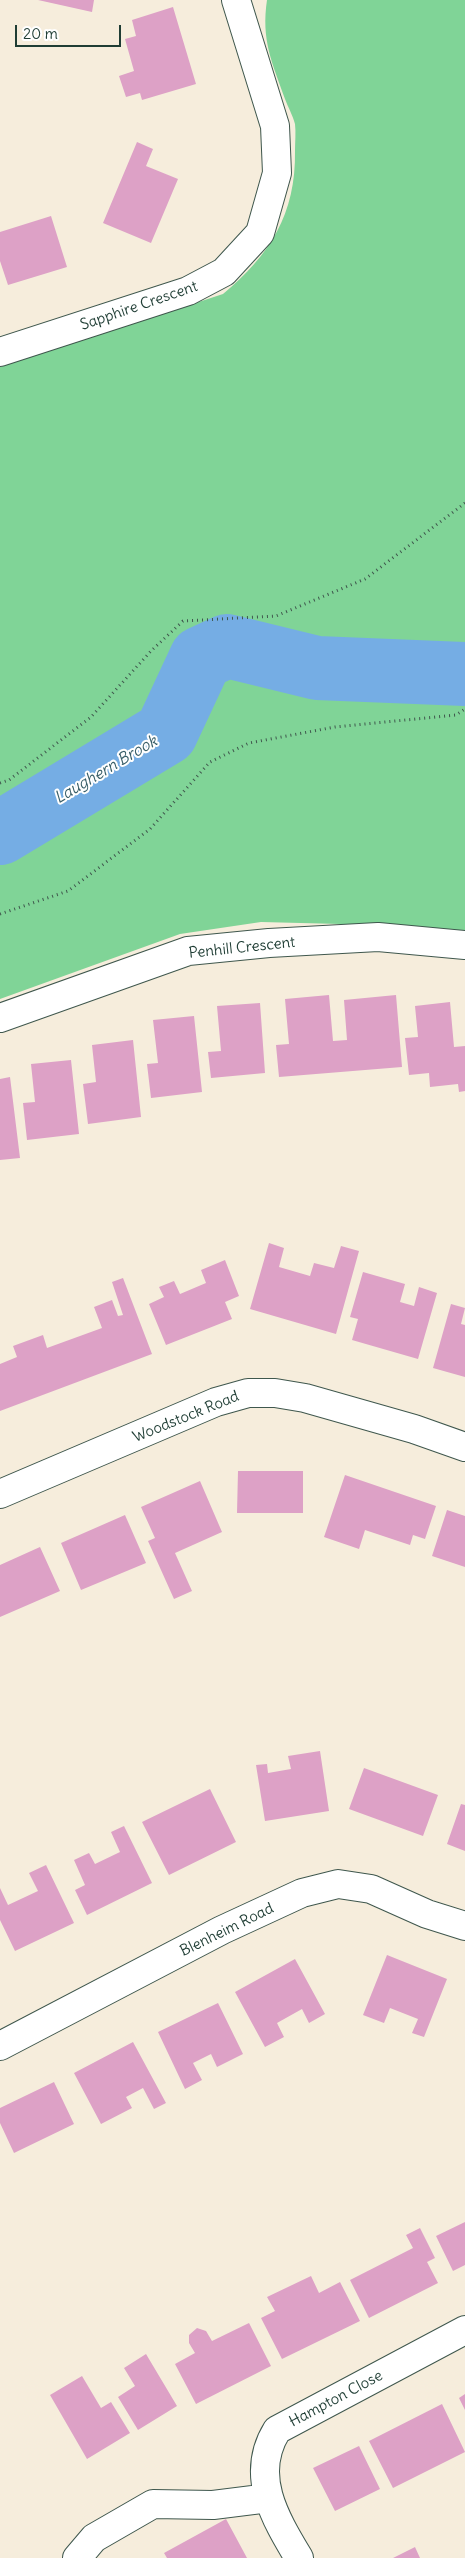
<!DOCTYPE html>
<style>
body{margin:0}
#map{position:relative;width:465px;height:2558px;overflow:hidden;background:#f6eddc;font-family:Delius,sans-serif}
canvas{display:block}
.scale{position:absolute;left:15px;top:25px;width:106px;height:22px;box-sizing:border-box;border:2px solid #1f3d34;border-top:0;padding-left:6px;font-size:15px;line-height:18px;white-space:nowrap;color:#1f3d34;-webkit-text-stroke:4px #fff;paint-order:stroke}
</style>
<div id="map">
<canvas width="465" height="2558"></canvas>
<div class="scale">20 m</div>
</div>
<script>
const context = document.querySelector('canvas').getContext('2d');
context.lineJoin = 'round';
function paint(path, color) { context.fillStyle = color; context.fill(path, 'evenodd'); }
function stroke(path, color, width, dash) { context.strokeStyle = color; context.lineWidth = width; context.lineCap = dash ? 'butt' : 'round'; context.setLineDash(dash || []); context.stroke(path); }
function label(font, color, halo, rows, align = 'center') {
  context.font = font + ' Delius,sans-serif'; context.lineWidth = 4; context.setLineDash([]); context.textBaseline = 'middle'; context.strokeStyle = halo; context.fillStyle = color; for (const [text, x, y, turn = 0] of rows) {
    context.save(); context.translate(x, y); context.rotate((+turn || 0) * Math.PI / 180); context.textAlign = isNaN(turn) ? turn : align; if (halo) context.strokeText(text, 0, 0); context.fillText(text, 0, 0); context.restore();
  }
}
paint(new Path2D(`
 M267,0H465V935L340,924L261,922L180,934L0,999V367L223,294C270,255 296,214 295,151C295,142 296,132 295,124C293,116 288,107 285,99C272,62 261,40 267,0Z`), '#80d497');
stroke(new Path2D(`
 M0,833L166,733L201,658L227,646L317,668L465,674`), '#75ade4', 64);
paint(new Path2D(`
 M38,0H94L92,12Z
 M173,7L196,84L142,100L140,93L126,97L119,76L134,71L125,39L136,36L132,20Z
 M137,142L153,149L146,166L178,179L151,243L103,223Z
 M51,216L67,267L8,285L0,261V232Z
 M329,995L333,1041L347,1040L344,1000L396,995L402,1067L279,1077L276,1045L289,1044L285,999Z
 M450,1002L454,1047L465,1046V1091L459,1092L458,1084L430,1087L429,1073L409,1075L405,1038L418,1037L415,1006Z
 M260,1003L265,1073L211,1078L208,1052L221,1051L217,1006Z
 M194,1016L202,1092L151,1098L147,1064L158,1063L153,1020Z
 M133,1040L141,1117L88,1124L83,1084L96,1082L92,1045Z
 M71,1060L79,1134L27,1140L23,1103L35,1102L31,1064Z
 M10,1077L20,1158L0,1160V1079Z
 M269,1243L284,1248L279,1267L310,1276L314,1263L334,1268L341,1246L359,1251L336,1334L250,1309Z
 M225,1260L239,1296L225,1302L232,1319L166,1345L149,1304L164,1297L159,1287L174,1281L180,1294L206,1283L201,1270Z
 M363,1272L405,1284L400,1302L414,1306L419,1287L437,1293L418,1359L352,1340L358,1319L350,1317Z
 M123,1278L152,1354L0,1411V1364L17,1357L13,1346L43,1335L47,1348L102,1328L94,1307L112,1300L118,1316L123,1315L112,1282Z
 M451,1304L465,1308L461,1324L465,1325V1377L433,1368Z
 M238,1471H303V1513H237Z
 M345,1475L436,1506L425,1539L413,1535L410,1545L365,1530L359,1549L324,1537Z
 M200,1481L222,1532L175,1553L192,1591L174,1599L148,1541L155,1538L141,1507Z
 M447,1510L465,1516V1567L432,1556Z
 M125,1515L146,1563L81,1590L61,1543Z
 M40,1547L60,1591L0,1617V1565Z
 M320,1751L329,1811L265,1821L256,1765L267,1764L268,1773L291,1769L288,1756Z
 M364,1768L438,1795L423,1836L349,1809Z
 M210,1789L236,1842L169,1875L142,1822Z
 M461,1804L465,1805V1851L447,1844Z
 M124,1826L152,1883L87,1915L75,1890L85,1885L74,1860L89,1853L95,1864L120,1852L111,1832Z
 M46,1865L74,1923L15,1951L0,1920V1888L8,1905L38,1891L29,1873Z
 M387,1955L447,1979L424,2037L412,2033L418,2019L390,2008L384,2023L363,2015Z
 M295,1959L325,2014L309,2023L302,2009L277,2023L284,2037L265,2047L235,1992Z
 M218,2003L243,2054L217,2067L211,2054L193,2063L202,2080L185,2089L158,2032Z
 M133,2042L166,2103L154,2109L143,2088L126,2097L132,2108L101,2124L74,2073Z
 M54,2082L74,2124L14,2153L0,2123V2108Z
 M465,2222V2265L453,2271L436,2236Z
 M420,2228L435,2258L427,2262L438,2283L369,2318L350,2280L413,2248L406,2235Z
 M311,2276L319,2293L340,2282L360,2321L282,2359L261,2318L275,2311L267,2297Z
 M249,2323L271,2366L196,2404L175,2364L195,2353L189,2343V2335L197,2328L206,2331L212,2341Z
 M146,2354L177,2406L138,2430L118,2397L135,2386L124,2368Z
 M82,2376L101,2408L111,2402L130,2433L87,2459L50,2395Z
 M465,2394V2410L459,2398Z
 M442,2404L465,2452L393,2488L369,2441Z
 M359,2446L380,2489L335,2511L313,2468Z
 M226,2519L247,2558H167L164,2553Z
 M415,2547L420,2558H393Z`), '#dda1c6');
const minor = new Path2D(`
 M0,352L188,291L224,272L260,233L277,173L275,126L236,0
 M0,1018L188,951L269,943L378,937L465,945
 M0,1494L216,1402L248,1393H275L305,1398L414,1429L465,1447
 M0,2046L222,1930L302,1893L338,1884L371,1889L427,1914L465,1926
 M77,2558L94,2538L153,2504L213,2505L269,2498
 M299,2558C275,2518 249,2475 277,2430L465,2330`);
stroke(minor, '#3f574d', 30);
stroke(new Path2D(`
 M0,783L9,780L91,717L151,651L183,621L276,616L365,579L465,503
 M0,914L68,891L150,829L210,762L249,743L335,727L456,715L465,709`), '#3f574d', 3, [1, 4]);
stroke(minor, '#fff', 28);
label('15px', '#1f3d34', '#fff', [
 ["Sapphire Crescent",139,306,-19],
 ["Penhill Crescent",242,948,-6],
 ["Woodstock Road",186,1417,-22],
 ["Blenheim Road",227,1930,-26],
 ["Hampton Close",336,2399,-28]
]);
label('italic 16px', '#395f69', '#fff', [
 ["Laughern Brook",106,770,-31]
]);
</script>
